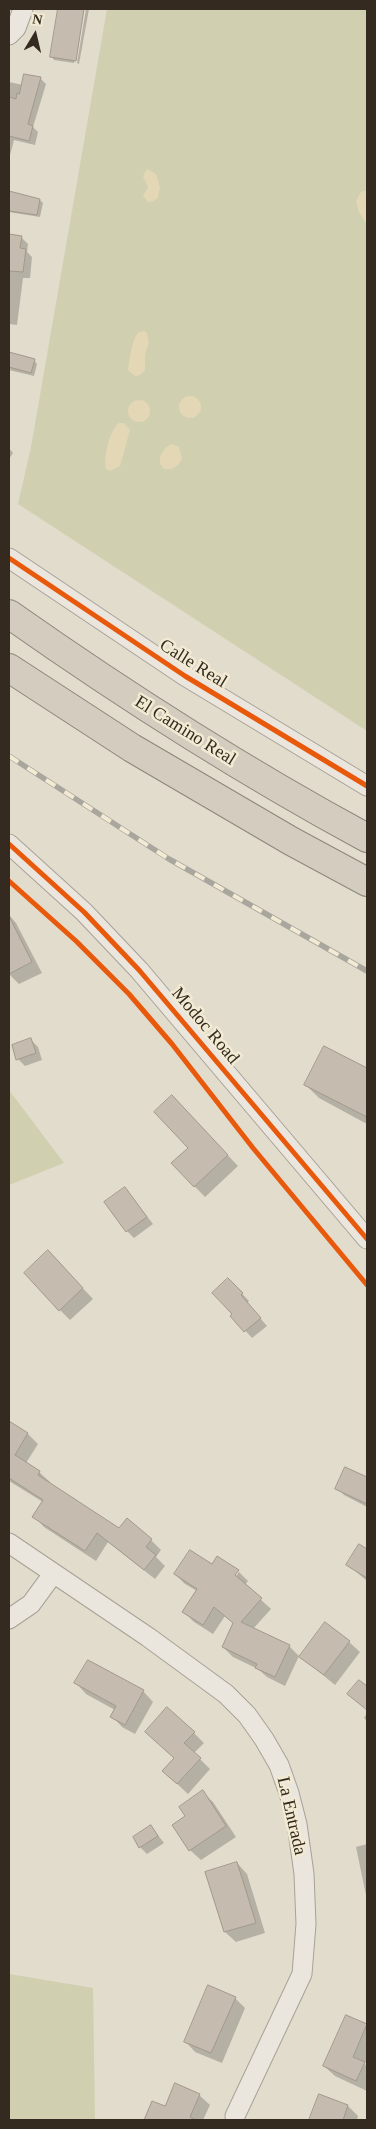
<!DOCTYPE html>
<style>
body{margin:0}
#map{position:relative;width:376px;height:2129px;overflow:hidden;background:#e2dccd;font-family:Georgia,serif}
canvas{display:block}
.frame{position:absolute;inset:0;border:10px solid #342a1f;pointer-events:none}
.north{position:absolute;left:10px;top:10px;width:50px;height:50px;-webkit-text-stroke:4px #f2ead3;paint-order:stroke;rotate:9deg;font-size:14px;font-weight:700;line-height:20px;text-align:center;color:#342a1f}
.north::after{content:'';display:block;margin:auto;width:18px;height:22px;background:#342a1f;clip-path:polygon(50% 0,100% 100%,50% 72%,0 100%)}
</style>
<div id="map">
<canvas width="376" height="2129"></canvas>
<div class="frame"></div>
<div class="north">N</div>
</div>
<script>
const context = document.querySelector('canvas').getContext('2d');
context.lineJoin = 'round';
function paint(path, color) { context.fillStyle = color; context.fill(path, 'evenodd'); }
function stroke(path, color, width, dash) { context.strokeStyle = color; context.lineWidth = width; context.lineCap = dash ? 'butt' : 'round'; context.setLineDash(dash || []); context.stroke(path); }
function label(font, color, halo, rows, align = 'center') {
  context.font = font + ' Georgia,serif'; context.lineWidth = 5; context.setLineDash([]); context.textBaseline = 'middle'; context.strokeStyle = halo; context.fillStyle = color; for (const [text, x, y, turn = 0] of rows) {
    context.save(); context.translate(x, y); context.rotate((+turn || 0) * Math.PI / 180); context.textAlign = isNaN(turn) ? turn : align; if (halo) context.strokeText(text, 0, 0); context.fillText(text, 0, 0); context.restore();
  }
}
paint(new Path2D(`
 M107,9H367V731L18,504L31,447Z
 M9,1090L64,1163L9,1185Z
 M9,1974L93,1988L95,2120H9Z`), '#d0d0b0');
paint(new Path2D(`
 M147,169L156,174L160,187L158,198L154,201L148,202L143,196L148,187L143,176Z
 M367,190V225L359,212L356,201L361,192Z
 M144,331L147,333L149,342L145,355V370L140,375L135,376L128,370C130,359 131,340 139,332Z
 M179 407a11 11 0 1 1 22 0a11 11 0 1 1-22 0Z
 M128 411a11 11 0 1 1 22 0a11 11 0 1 1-22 0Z
 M119,423H124L130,430L120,466L110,471L106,469C103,458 110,429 119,423Z
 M172,444L179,447L182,458C179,466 174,470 164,469L160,464C159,455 163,448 172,444Z`), '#e3d7b6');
paint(new Path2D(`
 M59,9H84L74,63L54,60L51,56Z
 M86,9H89L79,64L77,63Z
 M40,78L46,84L33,127L38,132L35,145L14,140L9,159V82L23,85Z
 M9,193L40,200L43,203L40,217L9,212Z
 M9,235L21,237L28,244L27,252L32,257L30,278H23L17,325L9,324Z
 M9,354L34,360L37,364L34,376L9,370Z
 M9,448L13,453L9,459Z
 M9,915L16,923L42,973L19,984L9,974Z
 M31,1040L38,1047L42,1060L25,1066L18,1059Z
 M325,1048L367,1070V1124L319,1098L306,1085Z
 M182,1107L238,1166L205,1197L173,1164L189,1148Z
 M125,1188L153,1224L134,1238L127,1231Z
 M58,1262L93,1299L70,1320L60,1310Z
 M228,1279L249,1301L247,1303L267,1326L252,1338L232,1316L234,1314Z
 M9,1422L28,1434L38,1444L26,1463L39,1472L50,1482L49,1484L119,1530L151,1540L161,1550L156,1557L165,1566L155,1579L108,1542L96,1561L44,1527L34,1516L43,1502L9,1481Z
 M346,1469L367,1479V1507L344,1495L337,1488Z
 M360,1545L367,1550V1581L347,1564Z
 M217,1557L238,1571H236L233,1581L239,1572L248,1581L245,1585L271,1609L253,1629L289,1646L299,1656L285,1686L267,1677L258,1669L233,1657L223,1647L234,1624L225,1616L213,1634L194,1622L184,1612L197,1591L185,1584L175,1574L212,1566Z
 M349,1642L360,1652L335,1685L301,1657Z
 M76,1683L143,1691L153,1702L135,1734L122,1727L112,1716L115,1710L86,1694Z
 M367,1713V1721L364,1718Z
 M194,1733L204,1743L194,1753L210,1769L188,1794L174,1781L175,1759L157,1742Z
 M202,1792L213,1802L236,1837L201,1860L190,1850L187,1817Z
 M151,1826L164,1843L147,1854L140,1847Z
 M367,1844V1900L356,1847Z
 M237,1863L247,1874L265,1933L236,1942L225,1932L207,1872Z
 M235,1998L245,2008L222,2063L195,2052L185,2041Z
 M346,2017L367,2026V2059L365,2064L367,2067V2091L335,2076L324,2066Z
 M199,2095L210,2105L203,2120H145L153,2102L165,2108Z
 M319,2095L348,2106L358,2116L357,2120H310Z`), '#0003');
const building = new Path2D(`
 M58,9H84L76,61L50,57Z
 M24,74L41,77L28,124L33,126L29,141L9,136V97L16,99L17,93L19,94Z
 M9,191L40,199L37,215L9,211Z
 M9,234L22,236L20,248L26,249L23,272L9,271Z
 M9,352L35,359L31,373L9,367Z
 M9,916L32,962L9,974Z
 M31,1038L36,1053L16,1060L12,1045Z
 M324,1046L367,1068V1117L304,1085Z
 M172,1095L228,1155L194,1187L171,1163L188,1148L154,1112Z
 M125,1187L147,1217L126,1232L104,1202Z
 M48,1250L83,1288L59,1311L24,1273Z
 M228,1278L243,1293L241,1295L261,1318L244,1332L230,1316L232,1314L212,1293Z
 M9,1421L28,1433L15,1455L40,1471L38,1475L119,1528L127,1518L152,1539L146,1547L156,1555L144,1570L97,1533L85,1551L32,1517L43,1500L9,1478Z
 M345,1467L367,1477V1504L335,1489Z
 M359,1544L367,1549V1578L346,1565Z
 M190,1550L212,1564L217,1556L239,1570L235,1575L262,1598L241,1622L290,1645L275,1677L255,1668L257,1664L222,1647L233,1623L214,1607L203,1625L182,1612L197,1589L174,1574Z
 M325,1622L350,1641L324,1675L299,1657Z
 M88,1660L144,1690L125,1725L110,1717L116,1706L74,1683Z
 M359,1680L367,1686V1710L347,1694Z
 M167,1707L195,1732L184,1743L201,1758L177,1784L162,1771L174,1758L145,1732Z
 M203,1790L226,1826L189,1851L172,1825L185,1816L179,1807Z
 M151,1825L158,1836L139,1848L133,1837Z
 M237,1862L256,1923L224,1932L205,1872Z
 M208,1985L236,1997L211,2053L184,2042Z
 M346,2015L367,2024L353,2057L365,2062L356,2081L323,2066Z
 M175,2083L200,2094L190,2117L196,2120H144L152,2101L165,2106Z
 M319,2094L348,2105L343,2120H309Z`);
paint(building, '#c5bbae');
stroke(building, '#a1988c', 1);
const minor = new Path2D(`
 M9,35L16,28L23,9
 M9,558L185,676L367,786
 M9,844L84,912L139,970L367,1239
 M9,1543L148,1637L226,1694L247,1715L264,1739L279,1765L289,1793L297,1824L304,1874L306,1924L302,1974L235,2116
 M9,1619L31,1604L53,1574`);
const highway = new Path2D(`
 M9,614C124,695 243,771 367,838
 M9,668L132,748L291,841L367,882`);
stroke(minor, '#a7a196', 21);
stroke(highway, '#8c867d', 30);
stroke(minor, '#eae6de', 19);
stroke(highway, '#d4ccbe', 28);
const rail = new Path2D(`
 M9,756L169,859L367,971`);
stroke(rail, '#a9a69e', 5.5);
stroke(rail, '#f2ead3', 4, [11]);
stroke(new Path2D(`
 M9,558L185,676L367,786
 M9,844L84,912L139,970L367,1239
 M9,881L76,941L129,994L172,1044L253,1148L367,1285`), '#e8590c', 5);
label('18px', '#342a1f', '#f2ead3', [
 ["Calle Real",193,664,32],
 ["El Camino Real",185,731,32],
 ["Modoc Road",205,1026,50],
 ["La Entrada",291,1816,77]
]);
</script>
